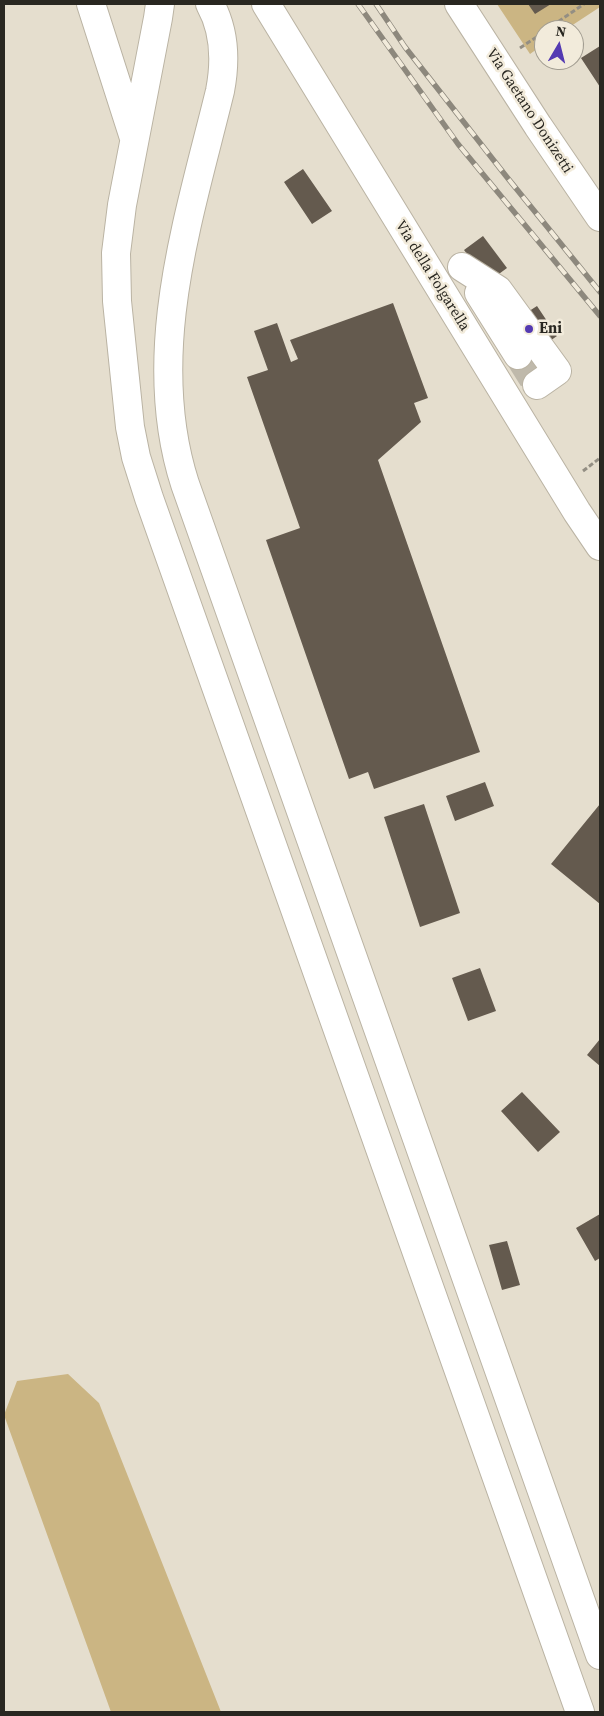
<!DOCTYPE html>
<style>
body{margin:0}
#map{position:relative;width:604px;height:1716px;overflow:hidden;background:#e5dece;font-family:"Source Serif 4",serif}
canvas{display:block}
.frame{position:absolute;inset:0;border:5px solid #292721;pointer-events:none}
.north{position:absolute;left:534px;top:20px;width:50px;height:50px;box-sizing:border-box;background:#f2ebdb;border:1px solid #a29d91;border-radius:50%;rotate:8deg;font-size:14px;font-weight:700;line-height:20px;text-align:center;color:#292721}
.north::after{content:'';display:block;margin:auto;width:18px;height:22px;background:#543ab2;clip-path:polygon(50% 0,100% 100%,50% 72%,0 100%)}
</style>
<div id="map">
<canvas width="604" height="1716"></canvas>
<div class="frame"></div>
<div class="north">N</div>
</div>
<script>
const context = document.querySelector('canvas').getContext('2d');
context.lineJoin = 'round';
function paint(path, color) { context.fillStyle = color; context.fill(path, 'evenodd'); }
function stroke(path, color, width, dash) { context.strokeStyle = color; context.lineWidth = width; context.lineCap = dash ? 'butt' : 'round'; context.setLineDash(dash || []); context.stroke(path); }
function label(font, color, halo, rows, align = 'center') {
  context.font = font + ' "Source Serif 4",serif'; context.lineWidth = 5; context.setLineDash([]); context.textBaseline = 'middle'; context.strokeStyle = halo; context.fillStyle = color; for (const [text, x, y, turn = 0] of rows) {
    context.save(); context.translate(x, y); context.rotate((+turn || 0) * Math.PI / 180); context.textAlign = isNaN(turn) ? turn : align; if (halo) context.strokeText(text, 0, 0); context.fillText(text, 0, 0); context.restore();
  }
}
paint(new Path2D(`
 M497,4H600V7L565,30H544V44L530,54Z
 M68,1374L99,1403L221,1712H111L4,1415L17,1381Z`), '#cbb583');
paint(new Path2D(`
 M528,4H551L535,14Z
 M600,46V87L581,58Z
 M303,169L332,211L312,224L284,182Z
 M483,236L507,268L488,282L464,250Z
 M393,303L428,398L414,403L421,422L378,460L480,752L374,789L368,772L349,779L266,540L300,528L247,377L268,370L254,331L277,323L291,362L298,359L290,340Z
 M537,306L557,336L544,345L523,315Z
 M534,344L550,368L525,384L509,360Z
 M485,782L494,806L455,821L446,796Z
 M424,804L460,913L420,927L384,817Z
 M600,804V904L551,864Z
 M480,968L496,1011L468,1021L452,978Z
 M600,1039V1066L587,1055Z
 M522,1092L560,1132L538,1152L501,1111Z
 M600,1214V1258L595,1261L576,1228Z
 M507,1241L520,1285L502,1290L489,1245Z`), '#645a4e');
stroke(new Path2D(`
 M518,355L533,379`), '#bfb9ab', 28, [28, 14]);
const minor = new Path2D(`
 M91,4L134,138
 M160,4L158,18L122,205L116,253L117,301L130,427L136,457L149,498L580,1712
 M210,4C225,31 226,60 220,91C189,218 143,354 185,484L600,1655
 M266,4L577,512L600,546
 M459,4L538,126L600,217
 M462,267L498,290L557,371L537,385
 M479,293L518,355`);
stroke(minor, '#bab3a3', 30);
stroke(new Path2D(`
 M546,30L584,4
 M520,48L544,32
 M583,471L600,458`), '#938e83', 3, [5, 2.5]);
stroke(minor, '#fff', 28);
const rail = new Path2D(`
 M358,4L458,144L600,316
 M376,4L405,47L506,176L600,292`);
stroke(rail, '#8d887d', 5.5);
stroke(rail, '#f2ebdb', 4, [11]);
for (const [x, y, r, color] of [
 [529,329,5,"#543ab2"]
]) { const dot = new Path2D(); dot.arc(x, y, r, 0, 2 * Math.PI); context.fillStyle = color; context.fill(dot); stroke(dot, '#f2ebdb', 2); }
label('15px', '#292721', '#f2ebdb', [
 ["Via Gaetano Donizetti",529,111,57],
 ["Via della Folgarella",432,276,58]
]);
label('bold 15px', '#292721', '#f2ebdb', [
 ["Eni",539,329]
], 'left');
</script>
